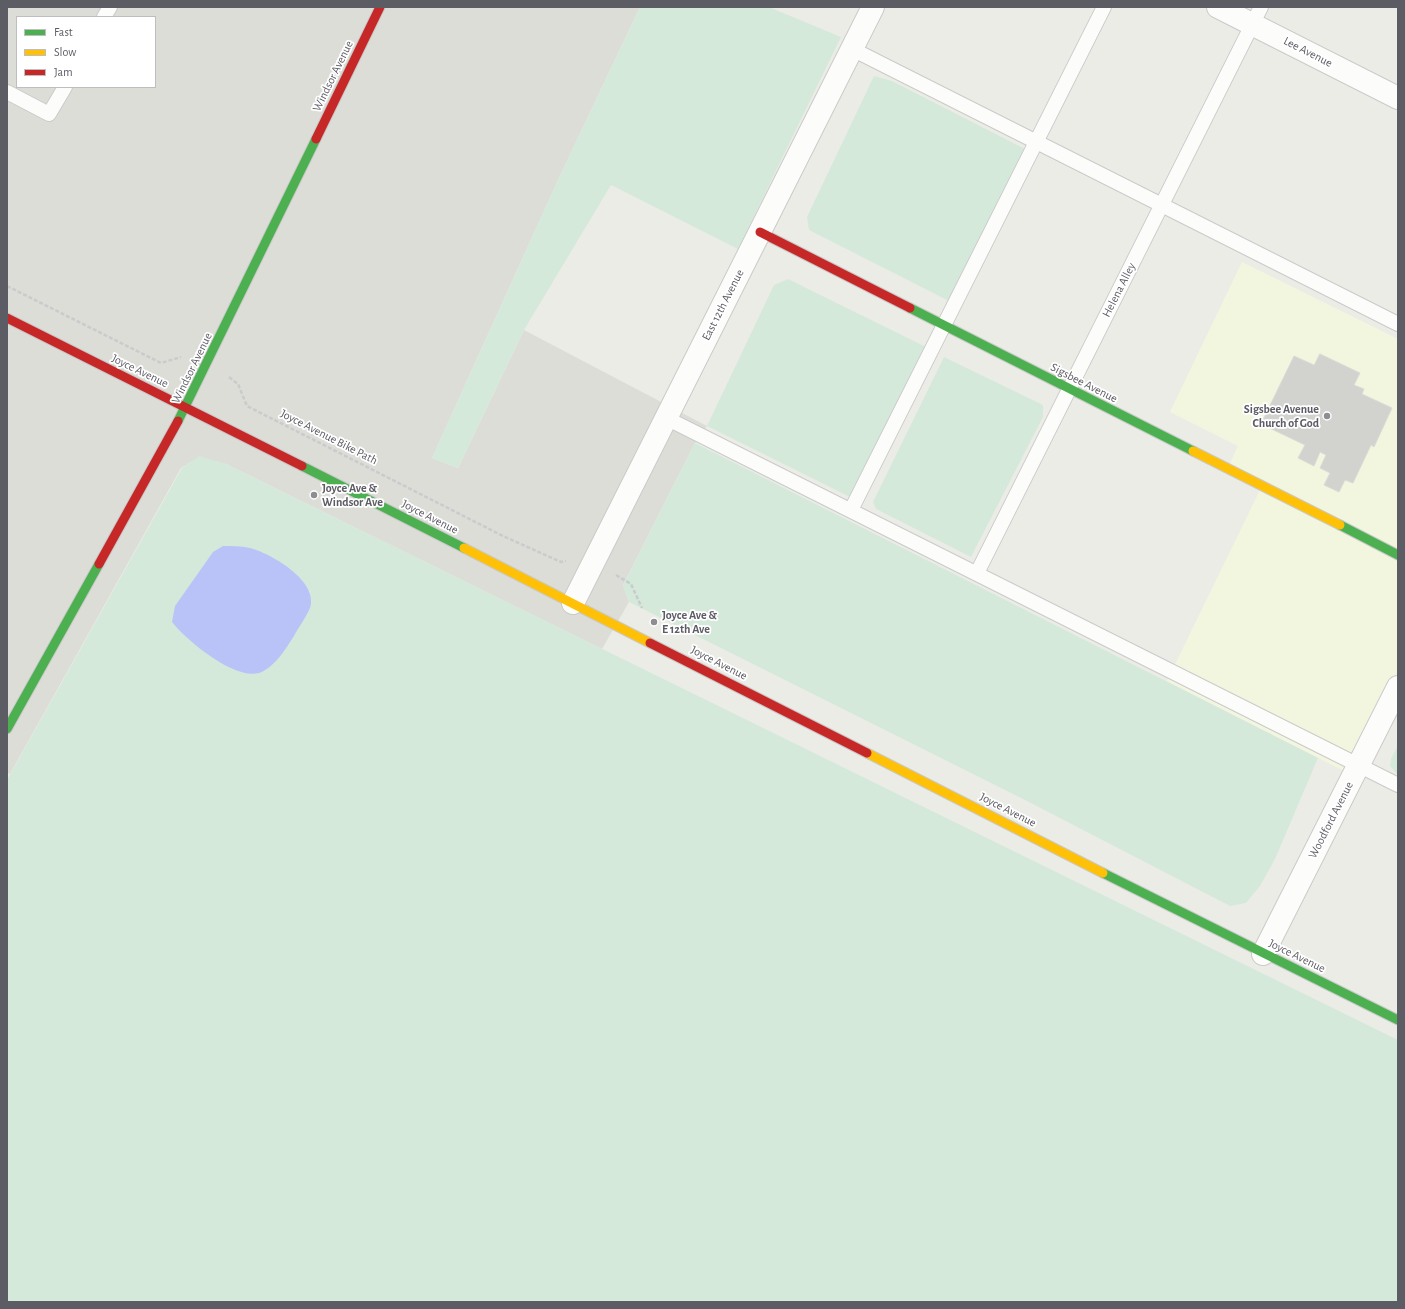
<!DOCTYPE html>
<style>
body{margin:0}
#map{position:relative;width:1405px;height:1309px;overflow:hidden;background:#ecece7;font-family:"Alegreya Sans",sans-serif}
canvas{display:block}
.frame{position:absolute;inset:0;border:8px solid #5c5c65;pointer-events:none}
.legend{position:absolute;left:16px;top:16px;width:140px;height:72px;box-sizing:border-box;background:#fff;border:1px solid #bebec1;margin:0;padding:5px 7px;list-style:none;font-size:12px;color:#5c5c65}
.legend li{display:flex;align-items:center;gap:8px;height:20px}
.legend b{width:20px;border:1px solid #bebec1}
</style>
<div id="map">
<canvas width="1405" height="1309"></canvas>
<div class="frame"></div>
<ul class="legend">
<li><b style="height:5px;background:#4caf50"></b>Fast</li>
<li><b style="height:5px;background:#ffc107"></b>Slow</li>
<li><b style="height:5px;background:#c62828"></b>Jam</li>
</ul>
</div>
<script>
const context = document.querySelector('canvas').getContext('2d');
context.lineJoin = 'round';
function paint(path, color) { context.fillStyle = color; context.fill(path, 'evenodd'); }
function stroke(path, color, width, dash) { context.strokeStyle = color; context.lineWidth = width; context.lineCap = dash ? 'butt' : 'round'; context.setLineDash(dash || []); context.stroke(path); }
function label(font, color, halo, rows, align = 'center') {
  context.font = font + ' "Alegreya Sans",sans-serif'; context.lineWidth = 3.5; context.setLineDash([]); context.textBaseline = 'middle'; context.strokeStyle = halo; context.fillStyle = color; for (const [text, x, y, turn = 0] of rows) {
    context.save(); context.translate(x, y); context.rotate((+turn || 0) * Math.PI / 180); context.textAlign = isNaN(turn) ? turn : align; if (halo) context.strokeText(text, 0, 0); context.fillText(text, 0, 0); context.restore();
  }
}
paint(new Path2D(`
 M1242,262L1398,339V670L1346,772L1167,681L1261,488L1227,470L1238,446L1170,412Z`), '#f3f6df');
paint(new Path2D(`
 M7,7H640L558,180L432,458L458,468L524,330L707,426L695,443L623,585L629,602L602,649L226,464L199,457L181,468L10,774L7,773ZM17,17H155V87H17Z`), '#ddddd8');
paint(new Path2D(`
 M640,7H769L841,37L738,249L611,185L524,330L458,468L432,458L558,180Z
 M874,76L892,81L1025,149L949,301L809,230L807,217Z
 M788,279L926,347L887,422L852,498L707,426L774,285Z
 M944,357L1043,405V417L971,557L876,509L873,502Z
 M695,443L1318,758L1275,859L1260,886L1246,903L1230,906L1025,800L629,602L623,585Z
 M199,456L226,464L1398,1040V1302H7V780L182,468ZM310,590L311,604L289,644L271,665L258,673Z
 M1398,745V775L1390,766L1391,759Z`), '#d4e9da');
paint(new Path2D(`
 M223,546C231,546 241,546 250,548C270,553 315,579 311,604C310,612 298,628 294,636C286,649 274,668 259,673C234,680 186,640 172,622L175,606L213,552Z`), '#bac3f8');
const building = new Path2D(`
 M1320,354L1360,373L1354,385L1364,389L1362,394L1392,408L1374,447L1371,445L1353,483L1345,480L1339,492L1324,485L1330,473L1320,468L1326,455L1320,452L1314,466L1298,458L1305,445L1261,424L1294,356L1314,365Z`);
paint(building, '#d2d3cf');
stroke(building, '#dbdbd6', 1);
const lane = new Path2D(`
 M104,17L110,7
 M852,49L1398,324
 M7,92L49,114L65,87
 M666,418L1398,785
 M851,510L1104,7
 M977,573L1261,7`);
const street = new Path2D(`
 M1218,7L1398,98
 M573,603L873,7
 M1263,954L1398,687`);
const fast = new Path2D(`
 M910,308L1193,451
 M178,421L316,139
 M302,466L464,548
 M1340,525L1398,555
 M7,729L99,564
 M1103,873L1398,1020`);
const slow = new Path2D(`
 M1193,451L1340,525
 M464,548L650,643
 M867,753L1103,873`);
const jam = new Path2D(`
 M316,139L380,7
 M760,232L910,308
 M7,318L302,466
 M99,564L178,421
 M650,643L867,753`);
stroke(lane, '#cacaca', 16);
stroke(street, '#cacaca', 24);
stroke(fast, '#c9c9ca', 11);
stroke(slow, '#c9c9ca', 11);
stroke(jam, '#c9c9ca', 11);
stroke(new Path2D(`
 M7,286L161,363L181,357
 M229,377L238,384L247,406L503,536L561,562L566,561
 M616,575L631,584L642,608`), '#c8cccc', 2.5, [4, 2]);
stroke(lane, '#fcfcfb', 14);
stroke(street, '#fcfcfb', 22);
stroke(fast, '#4caf50', 9);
stroke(slow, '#ffc107', 9);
stroke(jam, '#c62828', 9);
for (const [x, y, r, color] of [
 [1327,416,4,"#8e8e92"],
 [314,495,4,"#8e8e92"],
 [654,622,4,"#8e8e92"]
]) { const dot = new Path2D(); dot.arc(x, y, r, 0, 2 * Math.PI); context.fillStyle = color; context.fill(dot); stroke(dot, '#fff', 1.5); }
label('12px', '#5c5c65', '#fff', [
 ["Lee Avenue",1308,52,27],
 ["Windsor Avenue",333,76,-64],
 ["Helena Alley",1119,290,-63],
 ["East 12th Avenue",723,305,-63],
 ["Windsor Avenue",192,368,-64],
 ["Joyce Avenue",140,371,26],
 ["Sigsbee Avenue",1084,383,27],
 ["Joyce Avenue Bike Path",329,437,27],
 ["Joyce Avenue",430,517,27],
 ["Joyce Avenue",719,663,27],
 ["Joyce Avenue",1008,810,27],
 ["Woodford Avenue",1331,820,-63],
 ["Joyce Avenue",1297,956,26]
]);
label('bold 12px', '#5c5c65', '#fff', [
 ["Sigsbee Avenue",1319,409,"right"],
 ["Church of God",1319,423,"right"],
 ["Joyce Ave &",322,488],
 ["Windsor Ave",322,502],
 ["Joyce Ave &",662,615],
 ["E 12th Ave",662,629]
], 'left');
</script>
